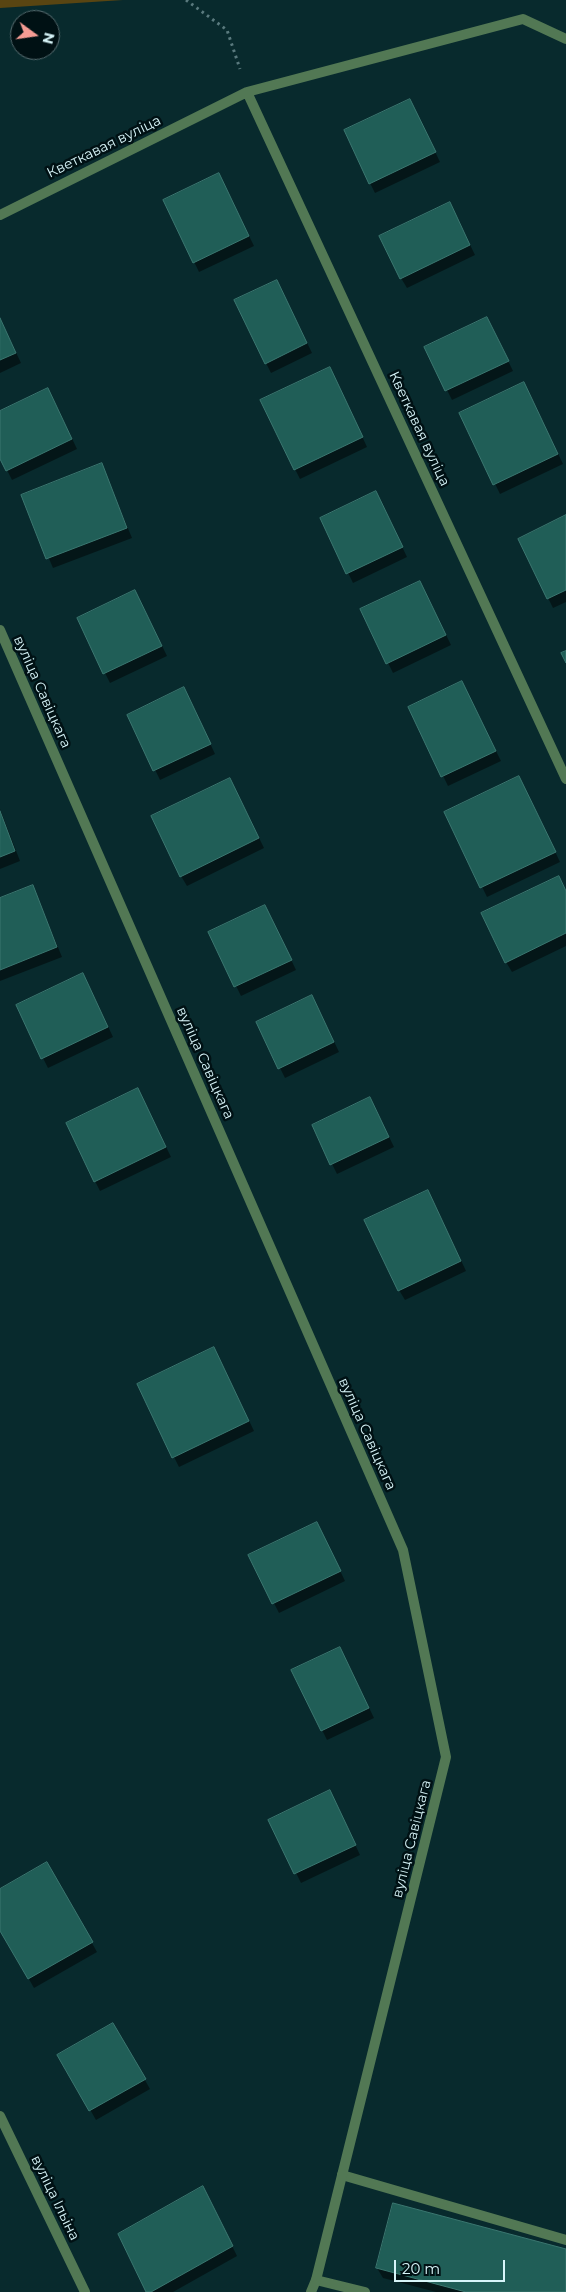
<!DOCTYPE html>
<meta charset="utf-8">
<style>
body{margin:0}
#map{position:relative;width:566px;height:2292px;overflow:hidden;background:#082a2d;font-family:Montserrat,sans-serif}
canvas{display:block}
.north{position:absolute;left:10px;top:10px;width:50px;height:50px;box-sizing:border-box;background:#001114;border:1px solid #566c70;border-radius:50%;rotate:104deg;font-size:14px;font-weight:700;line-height:20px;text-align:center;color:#d7f5f9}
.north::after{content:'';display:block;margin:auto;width:18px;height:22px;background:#f59c94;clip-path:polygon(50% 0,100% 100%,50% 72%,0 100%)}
.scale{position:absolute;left:394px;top:2260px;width:111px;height:22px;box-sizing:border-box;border:2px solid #d7f5f9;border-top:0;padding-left:6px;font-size:15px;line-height:18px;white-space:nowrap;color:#d7f5f9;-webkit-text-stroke:4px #001114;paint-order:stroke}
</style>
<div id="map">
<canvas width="566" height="2292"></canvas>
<div class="north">N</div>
<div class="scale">20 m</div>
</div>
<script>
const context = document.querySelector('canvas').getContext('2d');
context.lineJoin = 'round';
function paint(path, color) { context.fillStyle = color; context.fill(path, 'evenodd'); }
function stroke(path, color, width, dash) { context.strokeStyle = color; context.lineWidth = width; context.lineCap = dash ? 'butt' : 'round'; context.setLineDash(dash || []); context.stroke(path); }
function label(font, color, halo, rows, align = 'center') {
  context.font = font + ' Montserrat,sans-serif'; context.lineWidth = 5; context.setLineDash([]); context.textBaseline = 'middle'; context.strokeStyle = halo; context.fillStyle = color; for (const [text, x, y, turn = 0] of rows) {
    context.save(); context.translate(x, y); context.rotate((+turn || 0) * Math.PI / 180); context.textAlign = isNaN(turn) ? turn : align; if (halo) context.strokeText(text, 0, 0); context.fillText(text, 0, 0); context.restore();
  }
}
paint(new Path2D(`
 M0,0H123L0,8Z`), '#594512');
paint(new Path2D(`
 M410,100L440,162L375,193L370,183Z
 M219,175L254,246L199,272L165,201Z
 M450,204L475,255L407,288L401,278Z
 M277,281L312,353L271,373L266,363Z
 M0,319L21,363L0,373Z
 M492,328L513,371L452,400L426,348Z
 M335,378L367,447L300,479L295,469Z
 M529,393L563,464L500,494L461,414Z
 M53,399L77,449L12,480L0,456V412Z
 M101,464L132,538L53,568L22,495Z
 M381,503L407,557L353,583L322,519Z
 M566,517V602L553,608L519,539Z
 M420,582L451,645L393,673L362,610Z
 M140,601L167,656L110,683L78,619Z
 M467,693L501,761L448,786L410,708Z
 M189,698L215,754L160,780L129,715Z
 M524,787L560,862L487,897L446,813Z
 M235,789L264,848L187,886L181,876Z
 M0,809L20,861L0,869Z
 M33,887L62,957L0,981V899Z
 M566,891V946L512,972L506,962Z
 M270,916L296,970L241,996L210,933Z
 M88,984L113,1037L48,1068L43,1058Z
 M317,1006L339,1052L285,1078L257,1022Z
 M370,1098L394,1147L337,1174L313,1126Z
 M143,1100L171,1157L100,1191L95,1181Z
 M433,1201L466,1271L405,1300L399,1290Z
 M219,1358L254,1431L179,1467L174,1457Z
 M317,1523L345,1581L279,1613L250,1556Z
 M345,1658L374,1718L327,1740L293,1671Z
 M335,1802L360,1855L301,1883L270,1820Z
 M47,1864L97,1952L34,1988L0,1928V1890Z
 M113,2024L150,2089L96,2120L59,2055Z
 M208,2197L237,2256L173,2292H148Z
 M566,2250V2292H436L383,2278L377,2268Z`), '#0007');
const building = new Path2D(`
 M410,99L436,152L369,184L344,130Z
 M219,173L249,236L193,263L163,200Z
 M450,202L470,245L400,279L379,236Z
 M277,280L307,343L265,364L234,300Z
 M487,317L509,361L445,391L424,347Z
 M0,318L16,353L0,360Z
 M330,367L363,437L294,470L260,400Z
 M524,382L558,454L493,485L459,413Z
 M48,388L72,439L6,471L0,459V411Z
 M102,463L127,528L46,559L21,495Z
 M376,491L403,547L346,574L320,518Z
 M566,515V590L547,599L518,539Z
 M420,581L446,635L386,664L360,609Z
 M135,590L162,646L103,674L77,618Z
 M566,651V663L561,653Z
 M462,681L496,751L441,777L408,707Z
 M184,687L211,744L153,771L127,715Z
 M519,776L556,852L480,888L444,812Z
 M230,778L259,838L180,877L151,816Z
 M0,811L15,851L0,857Z
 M559,876L566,891V933L505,963L481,913Z
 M33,885L57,947L0,970V898Z
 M265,905L292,960L234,987L208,932Z
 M83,973L108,1027L41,1059L16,1005Z
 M312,995L334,1042L278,1069L256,1022Z
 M138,1088L166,1147L94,1182L66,1123Z
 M370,1097L389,1137L330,1165L312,1125Z
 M428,1190L461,1261L398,1291L364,1220Z
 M214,1347L249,1421L172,1458L137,1384Z
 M317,1522L341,1571L272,1604L248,1555Z
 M340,1647L369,1708L321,1731L291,1670Z
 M330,1790L356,1845L294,1874L268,1820Z
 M47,1862L93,1942L28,1979L0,1931V1889Z
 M113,2023L146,2079L89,2111L57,2055Z
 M203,2186L233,2246L151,2292H146L118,2234Z
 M393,2203L566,2249V2292H466L376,2268Z`);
paint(building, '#205e57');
stroke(building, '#3b7770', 1);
stroke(new Path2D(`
 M186,0L227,30L240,69`), '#5a7a7e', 3, [2.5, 4]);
stroke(new Path2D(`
 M342,2175L566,2240
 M316,2280L365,2292`), '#527854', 10);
stroke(new Path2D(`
 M566,39L523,19L247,92L566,779
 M0,215L247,92
 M0,630L403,1550L446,1757L316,2280L311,2292
 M0,2116L85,2292`), '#527854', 10);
label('14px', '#d7f5f9', '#001114', [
 ["Кветкавая вуліца",104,147,-26],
 ["Кветкавая вуліца",419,429,65],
 ["вуліца Савіцкага",42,692,66],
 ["вуліца Савіцкага",205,1063,66],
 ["вуліца Савіцкага",367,1434,66],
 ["вуліца Савіцкага",412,1839,-76],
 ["вуліца Ільіна",55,2198,64]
]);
</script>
